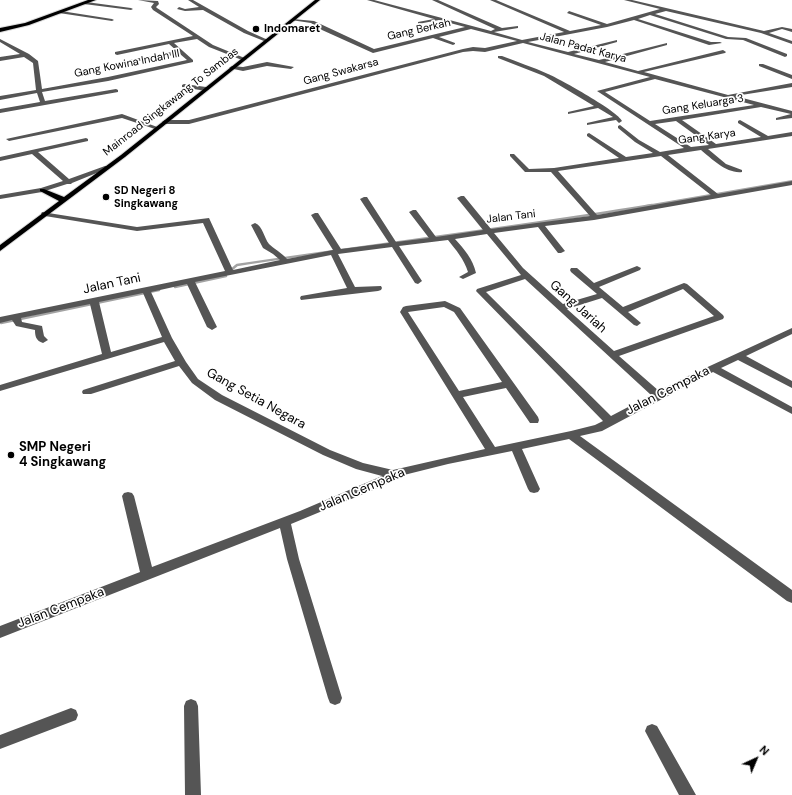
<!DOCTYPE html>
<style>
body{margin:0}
#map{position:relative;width:792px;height:795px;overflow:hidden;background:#fff;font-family:"DM Sans",sans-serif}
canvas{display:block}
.north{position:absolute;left:736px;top:739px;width:40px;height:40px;-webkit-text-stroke:3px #fff;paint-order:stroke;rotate:44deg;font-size:11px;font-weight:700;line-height:16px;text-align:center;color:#000}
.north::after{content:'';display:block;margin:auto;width:14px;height:18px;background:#000;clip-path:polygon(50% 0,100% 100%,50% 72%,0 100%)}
</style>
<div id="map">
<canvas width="792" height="795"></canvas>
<div class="north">N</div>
</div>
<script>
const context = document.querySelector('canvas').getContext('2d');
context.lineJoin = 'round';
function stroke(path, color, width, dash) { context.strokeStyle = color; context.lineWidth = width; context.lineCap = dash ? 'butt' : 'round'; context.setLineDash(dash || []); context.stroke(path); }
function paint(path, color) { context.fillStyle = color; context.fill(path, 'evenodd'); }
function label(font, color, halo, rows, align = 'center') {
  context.font = font + ' "DM Sans",sans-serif'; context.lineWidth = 3.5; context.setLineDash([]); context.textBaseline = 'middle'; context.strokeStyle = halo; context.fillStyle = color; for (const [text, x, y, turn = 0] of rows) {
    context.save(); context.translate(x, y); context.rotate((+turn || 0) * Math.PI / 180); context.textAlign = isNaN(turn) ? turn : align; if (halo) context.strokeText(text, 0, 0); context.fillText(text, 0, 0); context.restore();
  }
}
stroke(new Path2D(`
 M646,206L792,181`), '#a3a3a3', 2);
stroke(new Path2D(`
 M231,270L237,265C375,244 514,228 652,205
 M175,287L226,276
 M1,323L159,290`), '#a3a3a3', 2.5);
const major = new Path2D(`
 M315,0H320L125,157L0,251V245L59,201L40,191V189H44L64,197L121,155Z`);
const highway = new Path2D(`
 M88,0H96L29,25L0,32V28L25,23Z`);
stroke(major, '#dbdbdb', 2);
stroke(highway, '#dbdbdb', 2);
paint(new Path2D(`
 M138,0L158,1L159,4L156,7L157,8L213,45L247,59L242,60L209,47L197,39L174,43L193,60V62L108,81L42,92L45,101L116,89L118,90V92L0,113V109L40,102L37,93L0,100V96L36,90L33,63L24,57L0,61V57L20,54L0,42V39L29,54L38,61L42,89L108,77L187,60L180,54L122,64L121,63L124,61L177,51L169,44L117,55L115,54V52L193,36L153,10L151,7L154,3Z
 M188,0H193L248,31L268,40L264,41L244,33L203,10L185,11L177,9L179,7L185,9L199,7Z
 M367,0H374L491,31L495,29L432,0H438L502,28L518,26V28L494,32L522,40L564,32L490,0H496L570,31L601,25L567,13L569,11L607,24L660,9L624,0H632L764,31L782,27L792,29V32L782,29L769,33L792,41V44L761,33L666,11L655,14L728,37L746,38L787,54V56L785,57L743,40L726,39L650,15L638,19L711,42H720L722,43L709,45L634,20L607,27L528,42L568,52L617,40V42L574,54L599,60L667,43V45L605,62L638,71L723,50L726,52L725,53L644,72L728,95L792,83V87L735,96L792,111V118L776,120V118L791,114L761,107L682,120L716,144L761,137L738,123V121L740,120L768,136L792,132V136L708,149L726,164L742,170V172C727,174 712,159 701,150L668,155L718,194L792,181V185L594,220L545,226L565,251L561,253H558L538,227L494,233L523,268L563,304L597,294L571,272L570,270L571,268H577L594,283L637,266L641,268L640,270L599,287L623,307L684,283L687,284L723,315L724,317L723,319L619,356L659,391L686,377L792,328V334L746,356L792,381V388L738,360L721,368L792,407V414L713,372L602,431L580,436L792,590V603L787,601L569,439L522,449L540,489L538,492L534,493L530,492L528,489L512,451L448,464L396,477L385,485L291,524L299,559L342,698L340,703L335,705L330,703L328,698L287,559L280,528L0,638V626L140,572L122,496L124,493L128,492L132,493L134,496L152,567L300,511L382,476L356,469L323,455L215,400L192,383L179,366L91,394H83L82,392L83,390L175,361L164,342L0,391V385L102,354L90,304L21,318L22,322L42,326L44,336L48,340L43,343C36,341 35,336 35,330L16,326L12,320L0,323V317L225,271L203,223L137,231L45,216L41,214L42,212L137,227L209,218L233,270L280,260L273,254L263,248L251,225L255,223C263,226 264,238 269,244C273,248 282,253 287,259L333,250L311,215L315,213H318L341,249L389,243L360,199L364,197H367L396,242L429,238L409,212L413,210H416L436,237L483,230L457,198L461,196H464L491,229L590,216L551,172H525L510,156V154H514L529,169L554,168L619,158L587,136V134L589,133L626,157L653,153L635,142L618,128V126L620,125L639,140L660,152L684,148L597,91L650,77L523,43L485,52L473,51L463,52L189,124H165L162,122L165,120H189L463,49L473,47L485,48L517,41L471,29L439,37L455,43V44L453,45L433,38L373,53L322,30L311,23L291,20L293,19L314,21L374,49L465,27L439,20L418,24V22L434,19ZM655,79L754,105L650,121L605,92ZM676,121L709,145L691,147L655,124ZM661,156L711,195L597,215L558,171ZM487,234L521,275L477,289L476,291L603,421L595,425L571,431L495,447L463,397L506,388L530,423H538L539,420L538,417L460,308L445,301L406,306L403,307L400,312L485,449L393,470L363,463L330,450L222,395L198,379L186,362L172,338L151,292L187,284L207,327L212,330L217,327L195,282L331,255L347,288L301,296L300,298L301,300L378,291L381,290L382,288L381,286L355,287L338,254L392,247L415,283L418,284L422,281L399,246L448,240C456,250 464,259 468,272L459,277L463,279L476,273C473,259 464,249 455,239ZM525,279L651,395L611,416L486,292ZM683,289L714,316L614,351L567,309L602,298L634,325L637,326L641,323L628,312ZM143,293L162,337L111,352L99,302ZM444,307L454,312L502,382L459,391L408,312Z
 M86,2L131,8L133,9L131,10L84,4Z
 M61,11L112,19L114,20L112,21L59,13Z
 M498,56H502C517,62 533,67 548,74C560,79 619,112 622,121L619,123L616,120L587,125V123L613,117L598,108L568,114V112L594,106L544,76L498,58Z
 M267,62L294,67L291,69L267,66L243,71L229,68L232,66L243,67Z
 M759,64H763L792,75V79L759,66Z
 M184,84L206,87L209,89L206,91L182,87V85Z
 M122,114L160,128L155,129L122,118L9,141L6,139Z
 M86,138L88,139V141L38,152L69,179L105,166H109V168L72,183L71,184H67L42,192L0,199V195L41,188L63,181L32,154L0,161V157Z
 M191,699L196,701L198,706L201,795H185L184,706L186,701Z
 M71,708L76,710L78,715L76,720L0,749V735Z
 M652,724L657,726L696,795H679L645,731L647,726Z`), '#555');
paint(major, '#000');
paint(highway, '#000');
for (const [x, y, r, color] of [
 [256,29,4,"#000"],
 [106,197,4,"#000"],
 [11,455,4,"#000"]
]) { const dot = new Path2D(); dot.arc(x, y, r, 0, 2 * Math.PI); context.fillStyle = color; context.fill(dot); stroke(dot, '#fff', 1.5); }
label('bold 11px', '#000', '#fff', [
 ["Indomaret",264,29],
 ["SD Negeri 8",114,191],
 ["Singkawang",114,204]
], 'left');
label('11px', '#000', '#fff', [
 ["Gang Berkah",419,30,-13],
 ["Jalan Padat Karya",583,48,15],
 ["Gang Kowina Indah III",127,64,-11],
 ["Gang Swakarsa",341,72,-15],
 ["Mainroad Singkawang To Sambas",171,102,-38],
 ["Gang Keluarga 3",703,105,-9],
 ["Gang Karya",707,137,-8],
 ["Jalan Tani",511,217,-7]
]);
label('13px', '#000', '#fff', [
 ["Jalan Tani",112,284,-12],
 ["Gang Jariah",578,307,42],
 ["Jalan Cempaka",668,391,-27],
 ["Gang Setia Negara",256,399,29],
 ["Jalan Cempaka",362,490,-23],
 ["Jalan Cempaka",61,608,-21]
]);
label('bold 13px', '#000', '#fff', [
 ["SMP Negeri",19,448],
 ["4 Singkawang",19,463]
], 'left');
</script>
